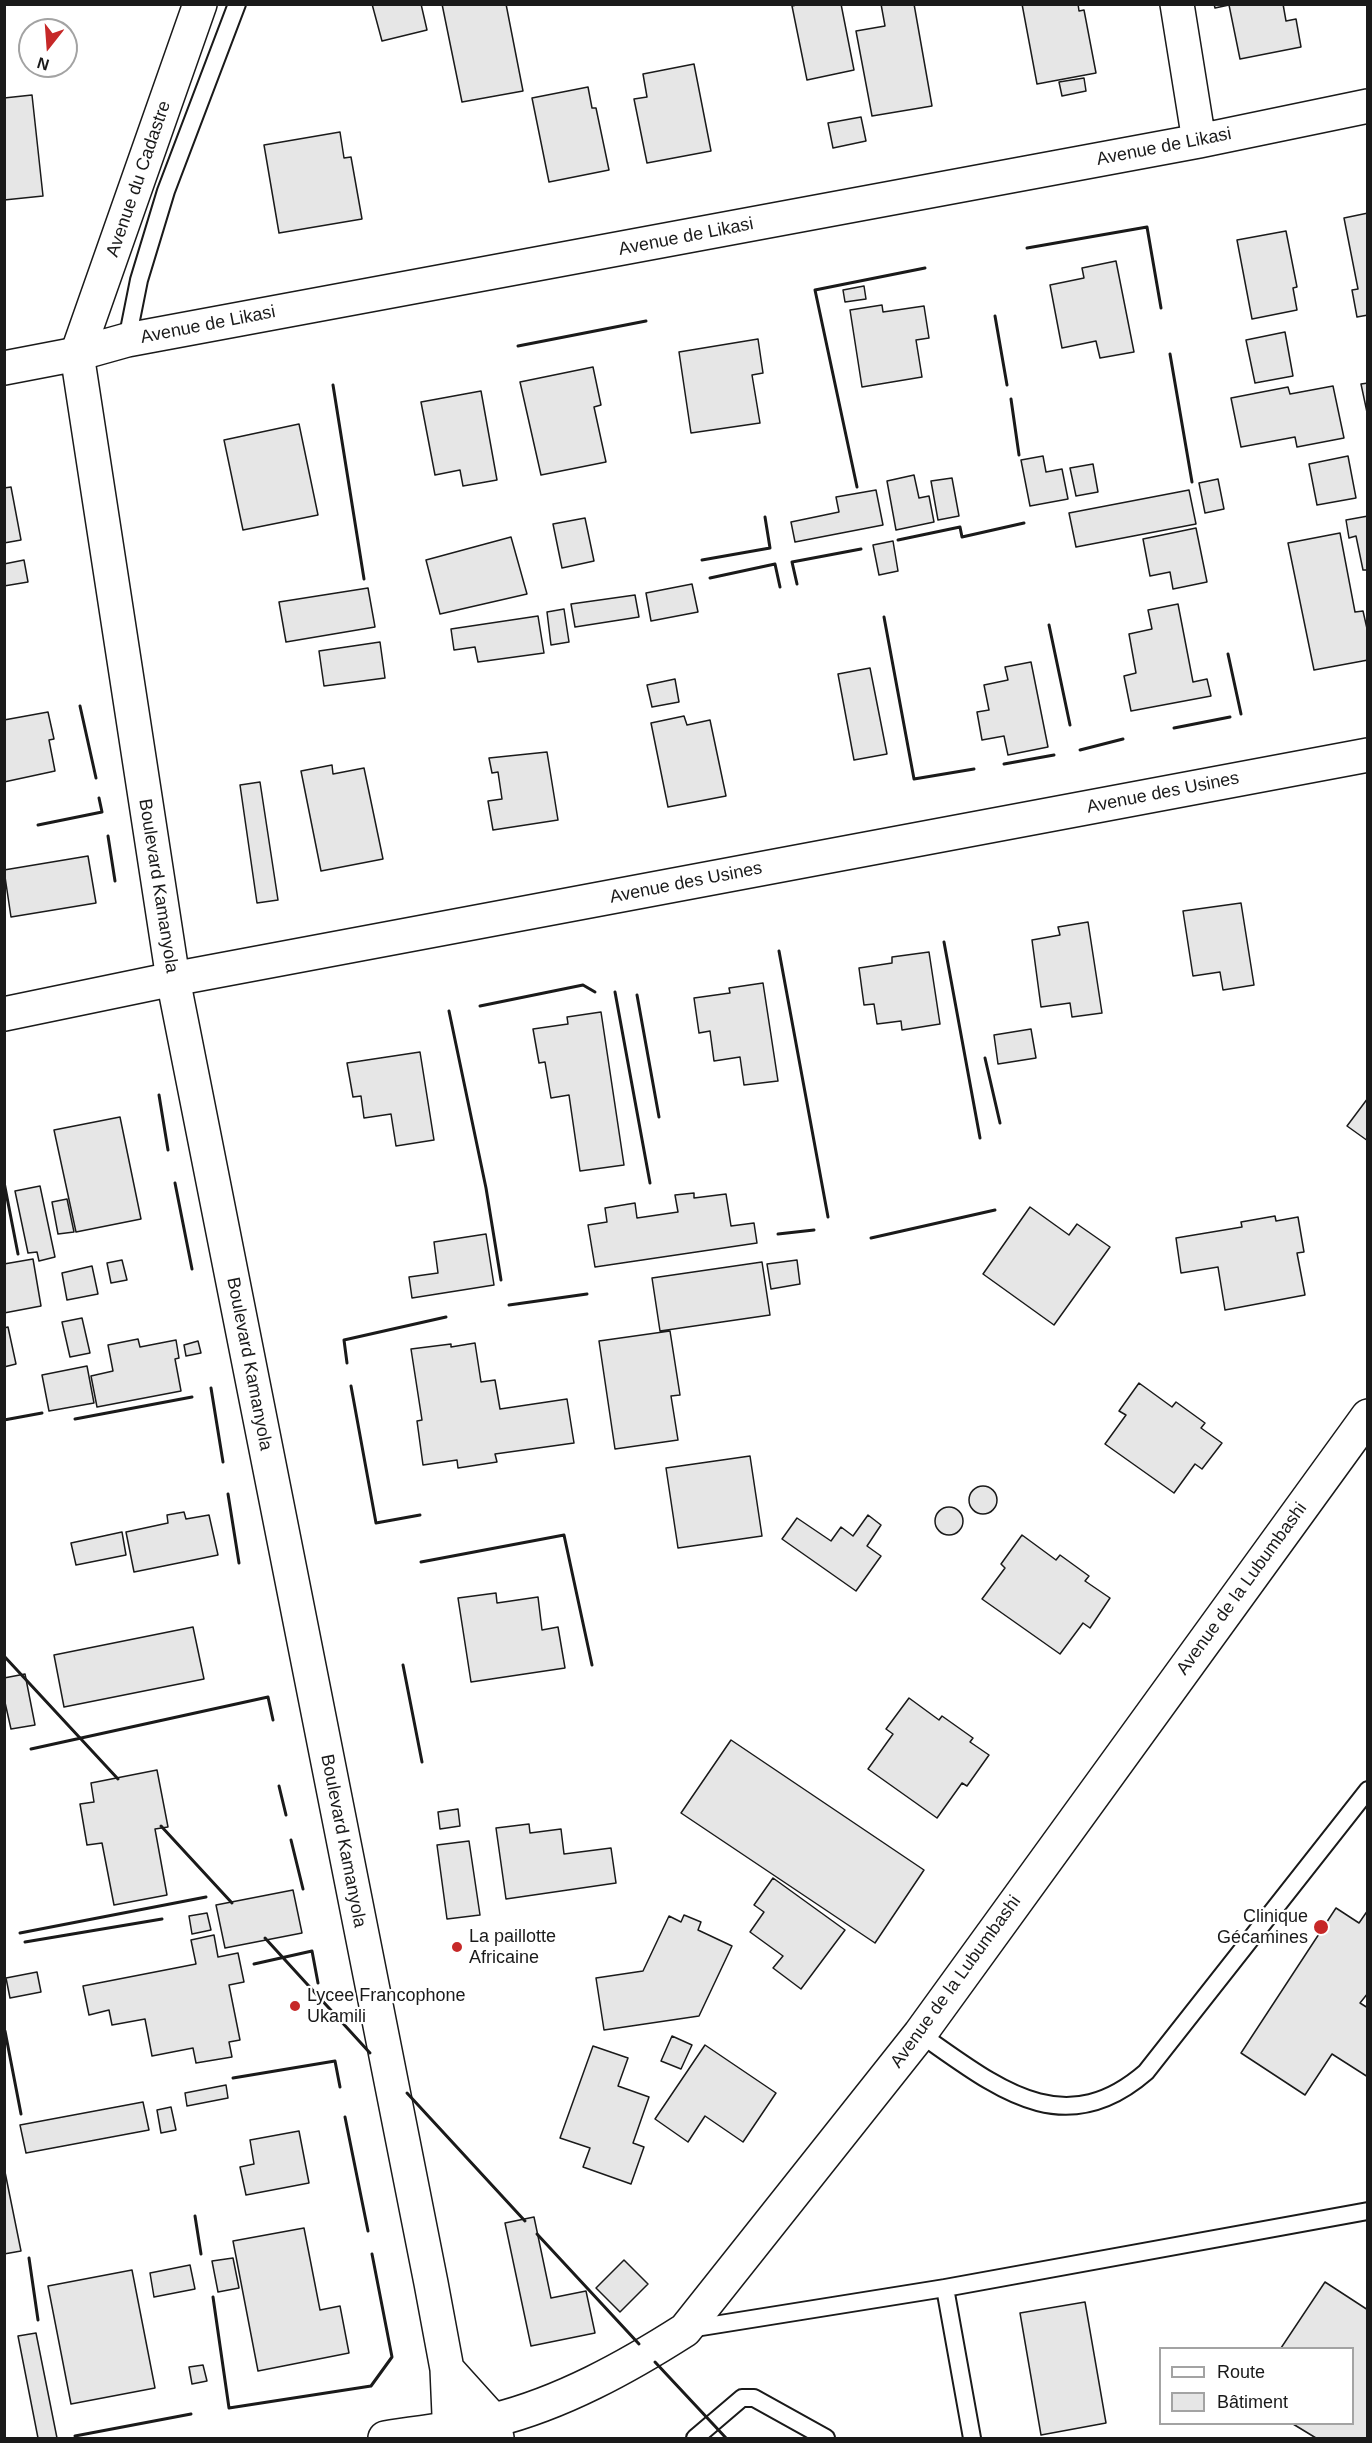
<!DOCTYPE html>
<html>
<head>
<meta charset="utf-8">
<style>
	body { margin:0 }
	#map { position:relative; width:1372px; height:2443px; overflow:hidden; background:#fff; font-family:Helvetica,sans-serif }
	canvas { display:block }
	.frame { position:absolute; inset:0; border:6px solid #1a1a1a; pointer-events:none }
	.legend { position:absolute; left:1159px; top:2347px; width:195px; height:78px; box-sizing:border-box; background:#fff; border:2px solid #a3a3a3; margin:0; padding:8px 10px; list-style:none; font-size:18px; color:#1a1a1a }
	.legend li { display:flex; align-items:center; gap:12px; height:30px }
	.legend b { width:30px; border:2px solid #a3a3a3 }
	.north { position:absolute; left:18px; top:18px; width:60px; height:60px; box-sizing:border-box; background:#fff; border:2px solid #a3a3a3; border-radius:50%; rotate:197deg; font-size:16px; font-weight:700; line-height:24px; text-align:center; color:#1a1a1a }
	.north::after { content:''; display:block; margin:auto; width:21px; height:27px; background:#c62828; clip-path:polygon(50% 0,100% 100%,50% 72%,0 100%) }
</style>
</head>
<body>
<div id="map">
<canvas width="1372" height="2443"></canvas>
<div class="frame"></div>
<ul class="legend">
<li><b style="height:8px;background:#fff"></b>Route</li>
<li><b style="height:16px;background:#e6e6e6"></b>Bâtiment</li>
</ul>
<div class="north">N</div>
</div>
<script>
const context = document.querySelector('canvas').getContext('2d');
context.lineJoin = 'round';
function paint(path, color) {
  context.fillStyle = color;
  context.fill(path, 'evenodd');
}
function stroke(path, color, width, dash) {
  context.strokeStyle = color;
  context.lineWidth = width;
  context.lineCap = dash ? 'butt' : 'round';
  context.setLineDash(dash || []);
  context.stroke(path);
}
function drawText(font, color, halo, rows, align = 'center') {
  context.font = font + ' Helvetica,sans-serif';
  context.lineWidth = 4.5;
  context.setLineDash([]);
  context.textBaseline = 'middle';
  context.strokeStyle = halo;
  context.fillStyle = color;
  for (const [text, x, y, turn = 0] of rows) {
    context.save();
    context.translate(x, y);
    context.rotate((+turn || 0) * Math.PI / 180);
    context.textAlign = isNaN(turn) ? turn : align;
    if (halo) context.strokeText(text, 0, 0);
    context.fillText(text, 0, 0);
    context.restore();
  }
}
const building = new Path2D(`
	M 372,4 L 421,4 L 427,30 L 382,41 Z
	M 442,4 L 506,4 L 523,91 L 462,102 Z
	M 801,4 L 841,4 L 854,70 L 807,80 L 792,6 Z
	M 881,4 L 914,4 L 932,106 L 872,116 L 856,31 L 885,26 Z
	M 1022,4 L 1078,4 L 1079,11 L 1084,10 L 1096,73 L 1037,84 Z
	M 1214,4 L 1283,4 L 1286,21 L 1296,19 L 1301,47 L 1240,59 L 1229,5 L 1215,8 Z
	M 694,64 L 711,151 L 647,163 L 634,99 L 647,97 L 643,74 Z
	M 1084,78 L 1086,91 L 1062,96 L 1059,82 Z
	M 588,87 L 592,108 L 596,108 L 609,170 L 549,182 L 532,98 Z
	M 32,95 L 43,196 L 4,200 L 4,98 Z
	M 861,117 L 866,141 L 833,148 L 828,123 Z
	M 340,132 L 344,158 L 351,157 L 362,219 L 279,233 L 264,145 Z
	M 1368,213 L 1368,315 L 1357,317 L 1352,290 L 1358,289 L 1344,218 Z
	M 1286,231 L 1297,287 L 1293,288 L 1297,310 L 1252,319 L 1237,240 Z
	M 1116,261 L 1134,352 L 1100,358 L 1096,341 L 1062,348 L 1050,285 L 1084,278 L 1082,268 Z
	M 864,286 L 866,299 L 845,302 L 843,290 Z
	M 882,305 L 883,312 L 924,306 L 929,338 L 916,340 L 922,377 L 862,387 L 850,310 Z
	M 1285,332 L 1293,376 L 1255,383 L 1246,340 Z
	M 758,339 L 763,373 L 752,375 L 760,423 L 691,433 L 679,352 Z
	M 593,367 L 601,405 L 594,407 L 606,462 L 541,475 L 520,382 Z
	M 1368,383 L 1368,417 L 1361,384 Z
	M 1333,386 L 1344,438 L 1297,447 L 1295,437 L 1241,447 L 1231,398 L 1288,387 L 1290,394 Z
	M 481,391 L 497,480 L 463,486 L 460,470 L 435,475 L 421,402 Z
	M 299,424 L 318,515 L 243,530 L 224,440 Z
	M 1043,456 L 1046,472 L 1062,469 L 1068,499 L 1030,506 L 1021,460 Z
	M 1348,456 L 1356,498 L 1317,505 L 1309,464 Z
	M 1093,464 L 1098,492 L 1076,496 L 1070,468 Z
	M 914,475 L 919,498 L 929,496 L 934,522 L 896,530 L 887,481 Z
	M 952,478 L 959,516 L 938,520 L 931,481 Z
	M 1218,479 L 1224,509 L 1205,513 L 1199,483 Z
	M 11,487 L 21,540 L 4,543 L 4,488 Z
	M 876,490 L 883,525 L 795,542 L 791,522 L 839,512 L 836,497 Z
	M 1189,490 L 1196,524 L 1076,547 L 1069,513 Z
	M 1368,516 L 1368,570 L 1363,570 L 1356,536 L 1349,538 L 1346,520 Z
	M 585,518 L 594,561 L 562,568 L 553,524 Z
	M 1196,528 L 1207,582 L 1173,589 L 1170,572 L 1150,576 L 1143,539 Z
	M 1340,533 L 1355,612 L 1363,611 L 1368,633 L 1368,660 L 1314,670 L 1288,543 Z
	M 511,537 L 527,594 L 440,614 L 426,560 Z
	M 893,541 L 898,571 L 879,575 L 873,545 Z
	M 24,560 L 28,582 L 4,586 L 4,564 Z
	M 692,584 L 698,612 L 651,621 L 646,593 Z
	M 368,588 L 375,627 L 286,642 L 279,602 Z
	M 635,595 L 639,617 L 575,627 L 571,604 Z
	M 1178,604 L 1193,682 L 1207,679 L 1211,696 L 1131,711 L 1124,676 L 1136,673 L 1129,634 L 1152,629 L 1148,610 Z
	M 564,609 L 569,642 L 551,645 L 547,612 Z
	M 538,616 L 544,653 L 478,662 L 475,647 L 454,650 L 451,629 Z
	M 380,642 L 385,678 L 324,686 L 319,651 Z
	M 1031,662 L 1048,747 L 1008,755 L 1004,736 L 982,740 L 977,712 L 989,710 L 984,685 L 1008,680 L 1005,667 Z
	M 870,668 L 887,754 L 854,760 L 838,674 Z
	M 675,679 L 679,702 L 652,707 L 647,685 Z
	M 48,712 L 54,739 L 49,740 L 55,771 L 4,782 L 4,720 Z
	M 684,716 L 687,725 L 710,720 L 726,796 L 668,807 L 651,723 Z
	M 547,752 L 558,820 L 493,830 L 488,801 L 502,799 L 498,772 L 492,773 L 489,758 Z
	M 332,765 L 333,774 L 364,768 L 383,859 L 321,871 L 301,771 Z
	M 260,782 L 278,900 L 257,903 L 240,785 Z
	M 88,856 L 96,903 L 11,917 L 4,870 Z
	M 1241,903 L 1254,985 L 1223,990 L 1220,972 L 1193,976 L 1183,911 Z
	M 1088,922 L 1102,1013 L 1072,1017 L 1070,1003 L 1041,1007 L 1032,940 L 1060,935 L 1058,927 Z
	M 929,952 L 940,1024 L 902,1030 L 901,1021 L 877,1024 L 874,1004 L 864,1005 L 859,968 L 892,963 L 892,957 Z
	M 763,983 L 778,1081 L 744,1085 L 740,1057 L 714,1061 L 710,1031 L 699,1033 L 694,998 L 730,993 L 729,988 Z
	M 601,1012 L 624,1165 L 580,1171 L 569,1095 L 551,1098 L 545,1062 L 539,1063 L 533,1029 L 568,1024 L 567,1017 Z
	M 1031,1029 L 1036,1058 L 998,1064 L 994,1035 Z
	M 420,1052 L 434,1140 L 396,1146 L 391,1114 L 364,1118 L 361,1096 L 353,1097 L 347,1063 Z
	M 1368,1098 L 1368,1141 L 1347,1126 Z
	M 120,1117 L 141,1219 L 76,1232 L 54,1130 Z
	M 40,1186 L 55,1257 L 39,1261 L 37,1252 L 28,1253 L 15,1191 Z
	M 694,1193 L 694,1198 L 726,1194 L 731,1226 L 754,1223 L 757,1243 L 595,1267 L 588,1225 L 607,1222 L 605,1208 L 635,1203 L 637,1218 L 678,1212 L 675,1195 Z
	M 67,1199 L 74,1232 L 58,1234 L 52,1202 Z
	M 1030,1207 L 1069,1235 L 1077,1224 L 1110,1247 L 1054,1325 L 983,1274 Z
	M 1275,1216 L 1276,1221 L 1298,1217 L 1304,1252 L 1297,1253 L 1305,1295 L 1225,1310 L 1218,1267 L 1181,1273 L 1176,1238 L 1242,1227 L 1241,1222 Z
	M 486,1234 L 494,1285 L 412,1298 L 409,1277 L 438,1273 L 434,1242 Z
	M 33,1259 L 41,1306 L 4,1313 L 4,1264 Z
	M 122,1260 L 127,1280 L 111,1283 L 107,1263 Z
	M 797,1260 L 800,1284 L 771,1289 L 767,1264 Z
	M 762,1262 L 770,1315 L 660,1331 L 652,1278 Z
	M 92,1266 L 98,1294 L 67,1300 L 62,1273 Z
	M 82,1318 L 90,1353 L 70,1357 L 62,1322 Z
	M 8,1327 L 16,1364 L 4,1367 L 4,1328 Z
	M 670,1331 L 680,1395 L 671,1396 L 678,1440 L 615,1449 L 599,1341 Z
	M 138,1339 L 140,1347 L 176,1340 L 179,1358 L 175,1359 L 181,1391 L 97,1407 L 91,1376 L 113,1371 L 108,1345 Z
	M 198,1341 L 201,1353 L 186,1356 L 184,1345 Z
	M 475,1343 L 481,1382 L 495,1380 L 500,1409 L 567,1399 L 574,1443 L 495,1454 L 497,1462 L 458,1468 L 457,1460 L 423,1465 L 417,1421 L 422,1420 L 411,1349 L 451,1344 L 451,1347 Z
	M 87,1366 L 94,1403 L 49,1411 L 42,1375 Z
	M 1139,1383 L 1172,1407 L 1176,1402 L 1205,1423 L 1201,1428 L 1222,1443 L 1202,1469 L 1195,1464 L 1174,1493 L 1105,1444 L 1126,1415 L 1119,1411 Z
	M 750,1456 L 762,1536 L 678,1548 L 666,1468 Z
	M969 1500a14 14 0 1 1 28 0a14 14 0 1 1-28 0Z
	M935 1521a14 14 0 1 1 28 0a14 14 0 1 1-28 0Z
	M 184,1512 L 186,1519 L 209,1515 L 218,1555 L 134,1572 L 126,1532 L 168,1523 L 167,1515 Z
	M 868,1515 L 881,1525 L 867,1546 L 881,1556 L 856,1591 L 782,1539 L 797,1518 L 831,1541 L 841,1527 L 853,1536 Z
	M 122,1532 L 126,1555 L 76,1565 L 71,1543 Z
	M 1022,1535 L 1056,1560 L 1060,1555 L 1089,1576 L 1085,1581 L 1110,1598 L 1090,1628 L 1083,1623 L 1060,1654 L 982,1599 L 1005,1568 L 1001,1564 Z
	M 496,1593 L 497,1603 L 538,1597 L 542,1630 L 558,1627 L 565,1668 L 471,1682 L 458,1598 Z
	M 193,1627 L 204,1679 L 64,1707 L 54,1655 Z
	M 25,1674 L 35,1725 L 11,1729 L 4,1698 L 4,1678 Z
	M 909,1698 L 939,1720 L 942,1716 L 973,1738 L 970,1742 L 989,1755 L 967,1786 L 962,1783 L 937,1818 L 868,1769 L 893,1734 L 886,1729 Z
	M 731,1740 L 924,1870 L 875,1943 L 681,1813 Z
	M 157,1770 L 168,1827 L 155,1829 L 167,1895 L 114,1905 L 102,1843 L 87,1845 L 80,1804 L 94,1802 L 91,1783 Z
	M 458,1809 L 460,1826 L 440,1829 L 438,1812 Z
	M 529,1824 L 530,1833 L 561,1829 L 564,1854 L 611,1848 L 616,1883 L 506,1899 L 496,1828 Z
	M 469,1841 L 480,1915 L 447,1919 L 437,1845 Z
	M 773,1878 L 845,1930 L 801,1989 L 773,1968 L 783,1956 L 750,1932 L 764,1912 L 754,1905 Z
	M 293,1890 L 302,1933 L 225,1948 L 216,1905 Z
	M 1336,1908 L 1359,1923 L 1368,1910 L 1368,1993 L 1360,2003 L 1368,2008 L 1368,2077 L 1332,2054 L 1305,2095 L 1241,2053 Z
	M 207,1913 L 211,1930 L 192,1934 L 189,1916 Z
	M 684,1915 L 701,1922 L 698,1930 L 732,1946 L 699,2016 L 604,2030 L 596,1978 L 643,1971 L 669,1916 L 681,1922 Z
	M 214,1935 L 218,1957 L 238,1953 L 244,1982 L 229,1985 L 240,2040 L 229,2042 L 232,2057 L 196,2063 L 193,2048 L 152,2056 L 145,2019 L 112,2025 L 109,2010 L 89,2015 L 83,1986 L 196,1964 L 191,1940 Z
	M 37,1972 L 41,1992 L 10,1998 L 6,1978 Z
	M 672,2036 L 692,2045 L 681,2069 L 661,2061 Z
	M 705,2045 L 776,2093 L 743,2142 L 705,2116 L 688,2142 L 655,2119 Z
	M 593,2046 L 628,2058 L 618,2086 L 649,2097 L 633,2143 L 644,2147 L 631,2184 L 583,2167 L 590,2148 L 560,2138 Z
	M 226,2085 L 228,2098 L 187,2106 L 185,2093 Z
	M 143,2102 L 149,2130 L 26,2153 L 20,2125 Z
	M 171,2107 L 176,2130 L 161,2133 L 157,2110 Z
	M 299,2131 L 309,2183 L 246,2195 L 240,2167 L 254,2164 L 250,2140 Z
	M 4,2167 L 21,2251 L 4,2254 Z
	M 534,2217 L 551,2298 L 586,2291 L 595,2333 L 531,2346 L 505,2223 Z
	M 304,2228 L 320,2310 L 340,2306 L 349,2353 L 258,2371 L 233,2241 Z
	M 233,2258 L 239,2288 L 218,2292 L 212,2261 Z
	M 624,2260 L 648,2284 L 620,2312 L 596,2288 Z
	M 190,2265 L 195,2289 L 154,2297 L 150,2273 Z
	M 132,2270 L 155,2388 L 71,2404 L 48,2286 Z
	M 1325,2282 L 1368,2310 L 1368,2438 L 1316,2438 L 1293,2424 L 1352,2424 L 1352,2348 L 1281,2348 Z
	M 1085,2302 L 1106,2423 L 1041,2435 L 1020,2313 Z
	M 36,2333 L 57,2438 L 38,2438 L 18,2336 Z
	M 203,2365 L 207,2381 L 192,2384 L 189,2367 Z`);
const lane = new Path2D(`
	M 127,340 L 139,280 L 166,191 L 237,4
	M 920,2034 C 994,2085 1062,2145 1146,2072 L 1368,1790
	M 945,2288 L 972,2438
	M 689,2329 L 945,2288 L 1368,2211
	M 695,2438 L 742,2398 L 754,2398 L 826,2438`);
const street = new Path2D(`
	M 1177,4 L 1199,141
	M 77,354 L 127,340 L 1199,141 L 1368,106
	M 77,354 L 200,4
	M 4,1014 L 173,979 L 1368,755
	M 385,2438 C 421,2432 459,2429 494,2420 C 562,2403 627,2367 685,2330 L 920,2034 L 1368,1416`);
const secondary = new Path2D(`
	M 4,368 L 77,354 L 173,979 L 431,2283 L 447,2369 L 450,2438
	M 447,2369 L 493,2420 L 497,2438`);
const wall = new Path2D(`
	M 1027,248 L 1147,227 L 1161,308
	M 995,316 L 1007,385
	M 518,346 L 646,321
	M 1170,354 L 1192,482
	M 333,385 L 364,579
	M 1011,399 L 1019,455
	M 857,487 L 815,290 L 925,268
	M 898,540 L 960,527 L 962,537 L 1024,523
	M 702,560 L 770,548 L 765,517
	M 710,578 L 775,564 L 780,587
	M 797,584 L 792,562 L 861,549
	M 884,617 L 914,779 L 974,769
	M 1049,625 L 1070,725
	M 1228,654 L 1241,714
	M 80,706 L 96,778
	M 1174,728 L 1230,717
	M 1080,750 L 1123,739
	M 1004,764 L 1054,755
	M 38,825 L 102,812 L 99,798
	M 108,836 L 115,881
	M 944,942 L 980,1138
	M 779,951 L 828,1217
	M 615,992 L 650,1183
	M 637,995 L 659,1117
	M 480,1006 L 583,985 L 595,992
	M 449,1011 L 486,1188 L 501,1280
	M 985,1058 L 1000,1123
	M 159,1095 L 168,1150
	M 4,1182 L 18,1254
	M 175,1183 L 192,1269
	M 778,1234 L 814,1230
	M 871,1238 L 995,1210
	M 509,1305 L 587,1294
	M 347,1363 L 344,1340 L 446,1317
	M 351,1386 L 376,1523 L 420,1515
	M 211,1388 L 223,1462
	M 75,1419 L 192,1397
	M 4,1420 L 42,1413
	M 228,1494 L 239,1563
	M 421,1562 L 564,1535 L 592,1665
	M 4,1656 L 118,1779
	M 403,1665 L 422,1762
	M 31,1749 L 268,1697 L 273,1720
	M 279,1786 L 286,1815
	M 161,1826 L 232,1903
	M 291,1840 L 303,1889
	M 20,1933 L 206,1897
	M 265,1938 L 370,2053
	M 25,1942 L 162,1919
	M 254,1964 L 312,1951 L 318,1983
	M 5,2031 L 21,2114
	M 233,2078 L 335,2061 L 340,2087
	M 407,2093 L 525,2221
	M 345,2117 L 368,2231
	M 195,2216 L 201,2254
	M 537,2234 L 639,2344
	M 29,2258 L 38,2320
	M 213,2297 L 229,2408 L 371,2386 L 392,2357 L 372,2254
	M 655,2362 L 726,2438
	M 75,2436 L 191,2414`);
const markers = [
	[1321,1927,8,"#c62828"],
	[457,1947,6,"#c62828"],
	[295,2006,6,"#c62828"]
];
const streetNames = [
	["Avenue de Likasi",1164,147,-11],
	["Avenue du Cadastre",139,179,-71],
	["Avenue de Likasi",686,237,-11],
	["Avenue de Likasi",208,325,-11],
	["Avenue des Usines",1163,793,-11],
	["Avenue des Usines",686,883,-11],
	["Boulevard Kamanyola",158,886,81],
	["Boulevard Kamanyola",249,1364,79],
	["Avenue de la Lubumbashi",1242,1589,-54],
	["Boulevard Kamanyola",343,1841,79],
	["Avenue de la Lubumbashi",956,1982,-54]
];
const poiNames = [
	["Clinique",1308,1917,"right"],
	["Gécamines",1308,1938,"right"],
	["La paillotte",469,1937],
	["Africaine",469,1958],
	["Lycee Francophone",307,1996],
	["Ukamili",307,2017]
];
paint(building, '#e6e6e6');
stroke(building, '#1a1a1a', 1.5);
stroke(lane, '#1a1a1a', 20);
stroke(street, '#1a1a1a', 36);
stroke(secondary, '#1a1a1a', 36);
stroke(lane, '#fff', 16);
stroke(street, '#fff', 33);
stroke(secondary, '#fff', 33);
stroke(wall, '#1a1a1a', 3);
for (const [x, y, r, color] of markers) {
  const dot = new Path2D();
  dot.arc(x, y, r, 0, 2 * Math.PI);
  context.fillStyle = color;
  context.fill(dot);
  stroke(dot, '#fff', 2);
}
drawText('18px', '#1a1a1a', '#fff', streetNames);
drawText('18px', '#1a1a1a', '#fff', poiNames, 'left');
</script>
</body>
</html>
